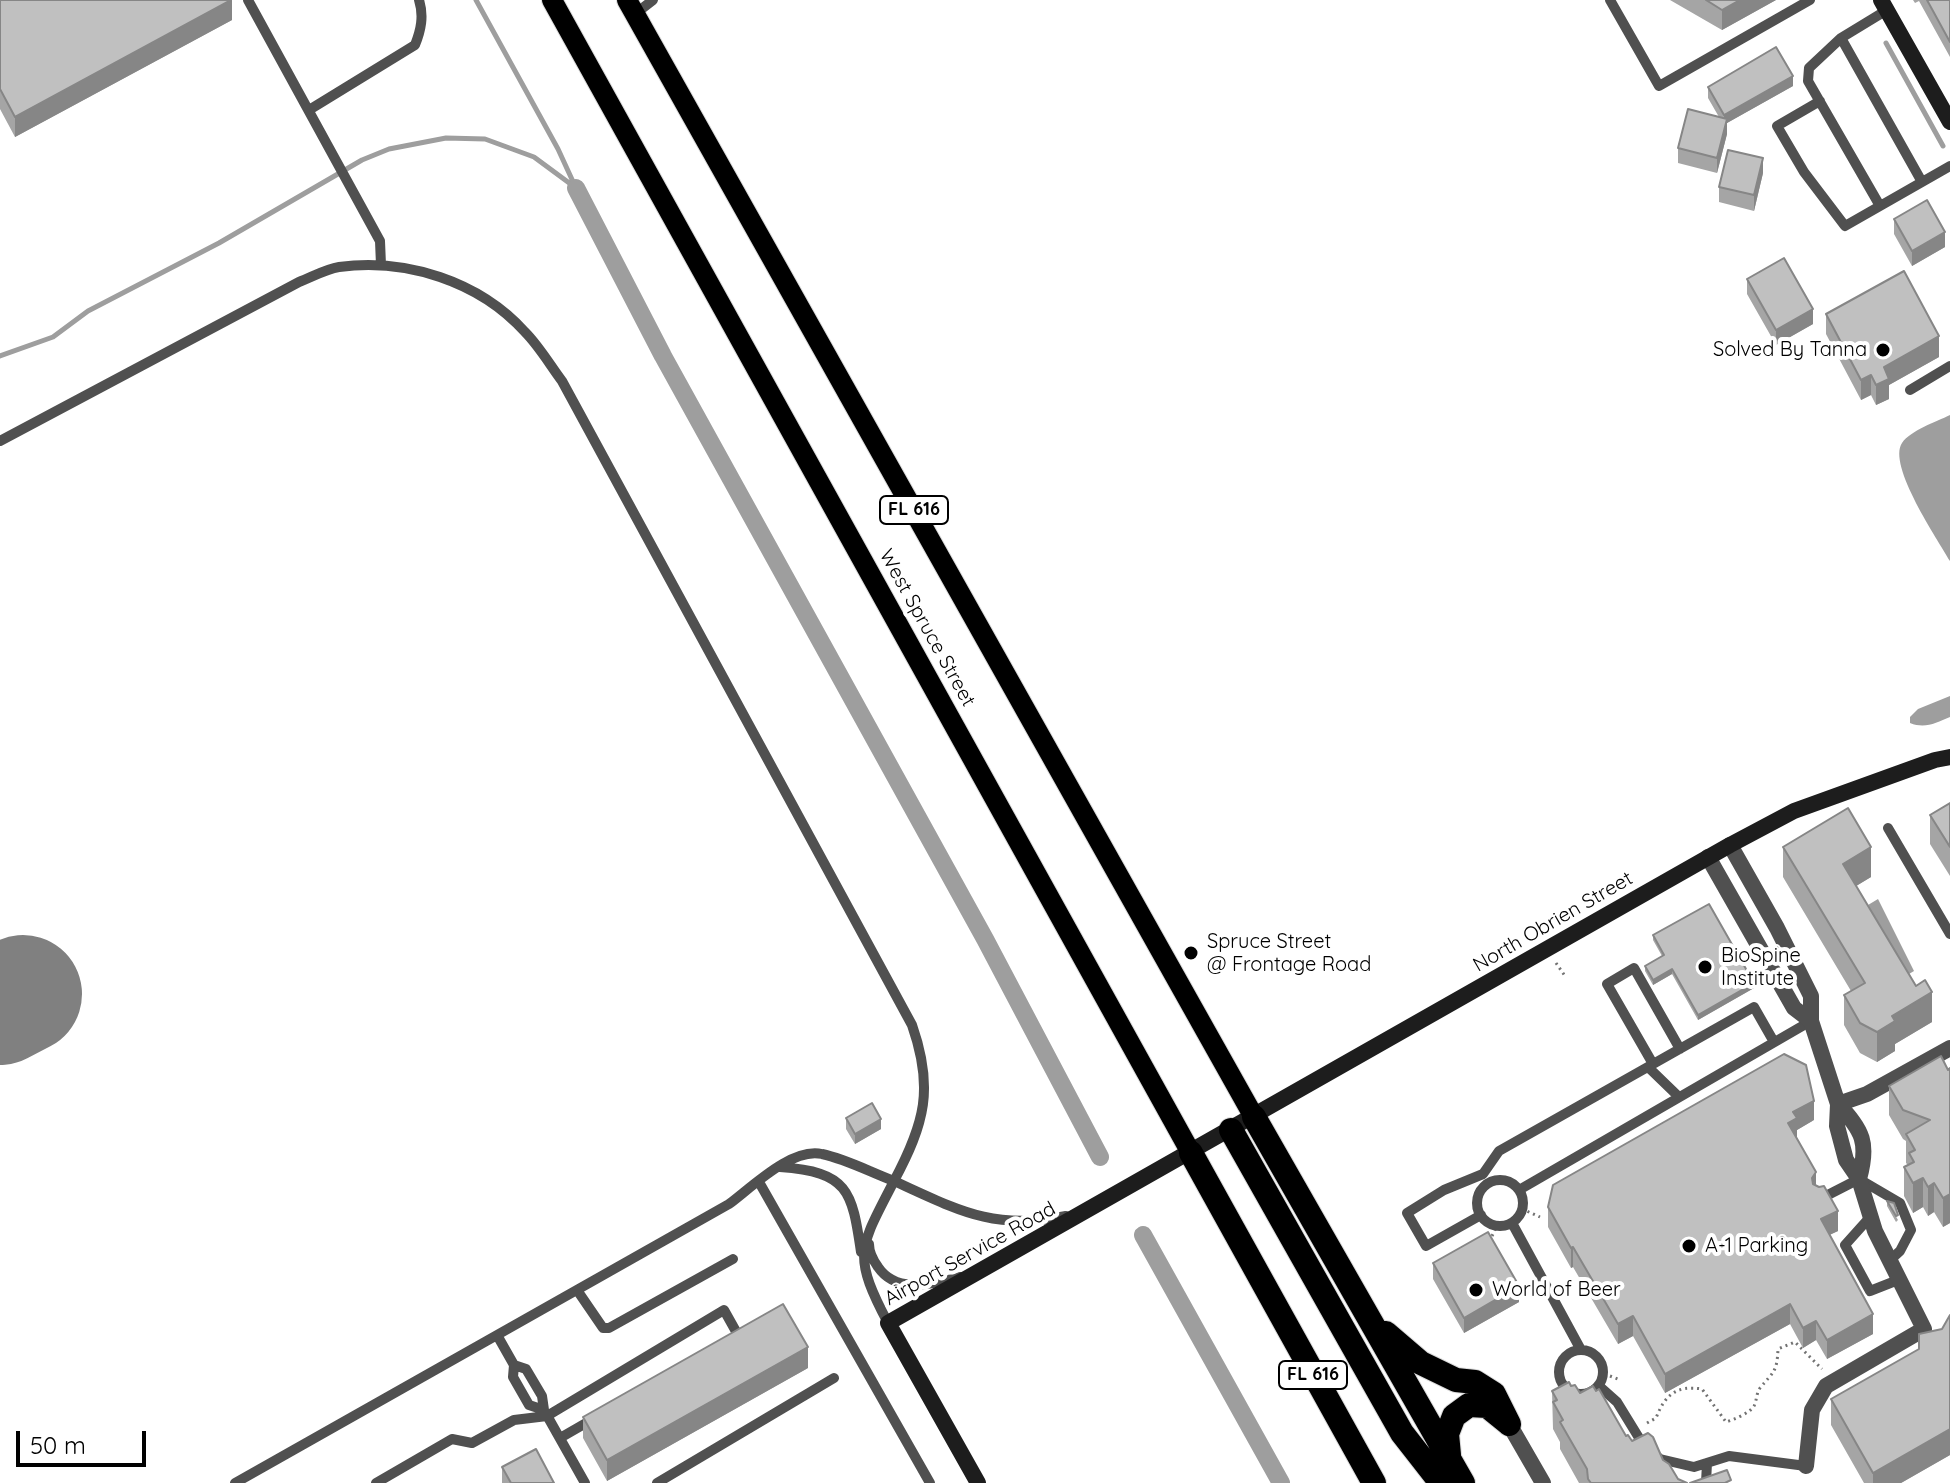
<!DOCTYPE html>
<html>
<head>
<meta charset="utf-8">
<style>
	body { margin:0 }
	#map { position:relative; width:1950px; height:1483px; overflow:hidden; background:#fff; font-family:Quicksand,sans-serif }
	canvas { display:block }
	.scale { position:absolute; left:16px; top:1431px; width:130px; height:36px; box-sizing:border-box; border:4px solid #000; border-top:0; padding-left:10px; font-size:24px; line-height:28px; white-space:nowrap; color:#000; -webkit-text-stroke:6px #fff; paint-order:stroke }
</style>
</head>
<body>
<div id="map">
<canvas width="1950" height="1483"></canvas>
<div class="scale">50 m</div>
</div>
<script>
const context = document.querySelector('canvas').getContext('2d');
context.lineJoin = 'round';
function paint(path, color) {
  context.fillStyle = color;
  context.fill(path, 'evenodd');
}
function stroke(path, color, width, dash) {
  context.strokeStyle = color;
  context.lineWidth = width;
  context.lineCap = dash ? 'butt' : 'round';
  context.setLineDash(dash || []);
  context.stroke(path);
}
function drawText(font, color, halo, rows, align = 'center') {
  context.font = font + ' Quicksand,sans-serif';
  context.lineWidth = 8;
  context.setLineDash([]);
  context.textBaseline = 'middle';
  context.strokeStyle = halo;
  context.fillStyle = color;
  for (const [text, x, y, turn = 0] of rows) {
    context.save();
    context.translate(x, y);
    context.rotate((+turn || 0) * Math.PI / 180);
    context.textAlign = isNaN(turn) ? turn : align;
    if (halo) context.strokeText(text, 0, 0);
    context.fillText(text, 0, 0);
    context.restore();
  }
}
const water = new Path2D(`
	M 1950,415 L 1950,561 C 1938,540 1887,465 1902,443 C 1911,430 1936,422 1950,415 Z
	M 1950,696 L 1950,717 C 1936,723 1925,729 1910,723 L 1910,717 L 1918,709 Z
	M 1878,899 L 1914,971 L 1904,977 L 1868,905 Z`);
const stream = new Path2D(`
	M 476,0 L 558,149 L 575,186
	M 1886,43 L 1943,146
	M 0,356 L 53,337 L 88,311 L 219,243 L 362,160 L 389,149 L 446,138 L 485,139 L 534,157 L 576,188`);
const canal = new Path2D(`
	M 576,188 L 663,356 L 985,939 L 1100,1157
	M 1143,1235 L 1281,1483`);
const runway = new Path2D(`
	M 0,1006 L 23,994`);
const path = new Path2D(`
	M 1556,963 L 1565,976
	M 1522,1209 L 1540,1217
	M 1492,1236 L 1497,1226
	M 1610,1376 L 1620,1380
	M 1647,1423 L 1656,1418 C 1665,1395 1676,1385 1702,1389 L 1726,1422 C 1733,1420 1750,1413 1754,1406 C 1757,1400 1756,1394 1760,1388 C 1774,1371 1777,1372 1778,1349 L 1795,1342 L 1822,1369`);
const lane = new Path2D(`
	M 248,0 L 380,241 L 381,265
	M 1610,0 L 1659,86 L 1810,0
	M 635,14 L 653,0
	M 1841,38 L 1922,182
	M 1820,101 L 1777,126 L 1804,172 L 1845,226 L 1950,166
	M 309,110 L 415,45 C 421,30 424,16 419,0
	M 1880,206 L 1808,81 L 1809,68 L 1841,38 L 1887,10
	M 1910,390 L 1950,366
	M 0,441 L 299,282 C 312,277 326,269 339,267 C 406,258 479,281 525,332 C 539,346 550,365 562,381 L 912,1025 C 934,1088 925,1123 894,1181 C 958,1210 994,1231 1066,1216
	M 1888,828 L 1950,934
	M 1653,1064 L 1607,984 L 1634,968 L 1680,1049
	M 1648,1067 L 1679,1097
	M 780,1167 C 848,1172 852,1190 861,1252
	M1477 1203a23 23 0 1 1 46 0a23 23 0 1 1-46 0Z
	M 759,1182 L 930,1483
	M 1519,1190 L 1811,1021
	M 1820,1199 L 1859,1179 L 1900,1203 L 1911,1230 L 1900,1251 L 1889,1261
	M 1481,1215 L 1426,1246 L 1407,1213 L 1444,1190 L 1483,1174 L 1499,1151 L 1754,1007 L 1774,1042
	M 1871,1216 L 1845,1245 L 1870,1291 L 1898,1280
	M 1512,1223 L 1581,1350
	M 869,1244 C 869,1253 873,1260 878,1267 C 897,1295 933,1283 961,1277
	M 577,1290 L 603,1328 L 609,1328 L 733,1259
	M 497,1335 L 514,1365 L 513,1377 L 529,1405 L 544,1410 L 542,1396 L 526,1369 L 514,1365
	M1559 1372a22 22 0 1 1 44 0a22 22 0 1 1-44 0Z
	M 1599,1386 L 1617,1402 L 1644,1446 L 1660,1459 L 1694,1467 L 1729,1456 L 1806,1466
	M 545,1412 L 585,1483
	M 560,1438 L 593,1419
	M 235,1483 L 729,1204 C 752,1187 792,1147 822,1154 C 846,1159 870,1172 894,1181 C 860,1248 851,1253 888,1323
	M 376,1483 L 452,1439 L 472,1443 L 514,1420 L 547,1416 L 724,1310 L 738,1335 L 731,1339
	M 657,1483 L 834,1378
	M 1706,1483 L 1707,1463`);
const street = new Path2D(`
	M 1730,845 L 1777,928 L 1811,996 L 1811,1021 L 1838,1104 L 1837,1126 L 1846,1160 L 1859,1179 L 1875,1231 L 1924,1329 L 1826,1386 L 1812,1410 L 1806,1466
	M 1708,857 L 1794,1008 L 1811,1021
	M 1838,1104 L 1867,1094 L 1950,1048
	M 1838,1104 C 1863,1131 1869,1143 1859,1179
	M 1509,1424 L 1543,1483`);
const secondary = new Path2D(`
	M 1881,0 L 1950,122
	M 978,1483 L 888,1323 L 1730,845 L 1794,811 L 1935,760 L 1950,757`);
const primary = new Path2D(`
	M 552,0 L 1191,1153
	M 627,0 L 1254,1117`);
const highway = new Path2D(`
	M 1254,1117 L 1463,1483
	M 1231,1130 L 1402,1433 L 1441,1483
	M 1191,1153 L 1374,1483
	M 1386,1333 L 1421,1363 L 1456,1380 L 1475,1382 L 1494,1394 L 1509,1424
	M 1449,1455 L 1447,1434 L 1454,1416 L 1469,1405 L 1487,1406 L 1508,1423`);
const wall = new Path2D(`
	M 0,0 L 232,0 L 232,20 L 15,137 L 0,109 Z
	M 1670,0 L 1776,0 L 1722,30 Z
	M 1913,0 L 1950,0 L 1950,57 L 1919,1 L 1915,3 Z
	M 1793,86 L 1727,123 L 1727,134 L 1717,173 L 1678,163 L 1678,148 L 1719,117 L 1708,98 L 1708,87 Z
	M 1763,173 L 1754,211 L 1719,202 L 1719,187 Z
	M 1894,219 L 1945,247 L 1912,266 L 1894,234 Z
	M 1747,279 L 1813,324 L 1776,345 L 1747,294 Z
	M 1826,314 L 1939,357 L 1889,385 L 1889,399 L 1876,405 L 1871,395 L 1861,400 L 1826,334 Z
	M 1950,803 L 1950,876 L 1930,844 L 1930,815 Z
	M 1783,847 L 1871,877 L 1856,886 L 1932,1022 L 1895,1044 L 1895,1051 L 1877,1062 L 1860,1053 L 1844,1025 L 1844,995 L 1851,991 L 1783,877 Z
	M 1653,935 L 1754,988 L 1698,1020 L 1672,974 L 1653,985 L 1645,971 L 1645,966 L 1662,956 L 1653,940 Z
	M 1950,1068 L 1950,1223 L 1943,1227 L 1934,1212 L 1928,1216 L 1923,1207 L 1913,1213 L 1904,1196 L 1904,1167 L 1908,1165 L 1906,1163 L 1906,1141 L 1903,1139 L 1889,1115 L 1889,1086 Z
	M 846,1118 L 881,1129 L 855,1144 L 846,1129 Z
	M 1814,1120 L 1797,1130 L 1797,1138 L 1816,1185 L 1838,1231 L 1829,1235 L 1873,1334 L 1827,1359 L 1816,1340 L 1803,1348 L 1790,1324 L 1665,1393 L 1633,1336 L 1618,1344 L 1573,1267 L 1571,1268 L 1548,1227 L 1548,1207 Z
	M 1887,1201 L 1898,1220 L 1896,1222 L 1887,1206 Z
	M 1433,1263 L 1519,1302 L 1464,1333 L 1433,1279 Z
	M 1950,1315 L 1950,1455 L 1901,1483 L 1864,1483 L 1831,1425 L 1831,1399 L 1919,1349 L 1942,1329 Z
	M 808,1368 L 607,1481 L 583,1438 L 583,1417 Z
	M 1571,1386 L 1632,1441 L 1663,1460 L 1678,1479 L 1687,1483 L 1579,1483 L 1560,1449 L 1560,1442 L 1553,1429 L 1552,1391 Z
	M 502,1467 L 554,1483 L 502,1483 Z`);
const shadedWall = new Path2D(`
	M 231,0 L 232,0 L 232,20 L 15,137 L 15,117 Z
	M 1740,0 L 1776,0 L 1722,30 L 1722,10 Z
	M 1793,76 L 1793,86 L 1727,123 L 1727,134 L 1717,173 L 1717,158 L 1724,125 L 1724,115 Z
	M 1763,158 L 1763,173 L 1754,211 L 1754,195 Z
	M 1945,232 L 1945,247 L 1912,266 L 1912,251 Z
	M 1813,309 L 1813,324 L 1776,345 L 1776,330 Z
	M 1939,336 L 1939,357 L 1889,385 L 1889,399 L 1876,405 L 1876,385 L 1884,367 Z
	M 1871,375 L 1871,395 L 1861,400 L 1861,380 Z
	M 1871,847 L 1871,877 L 1843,894 L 1843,864 Z
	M 1672,969 L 1672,974 L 1653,985 L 1653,980 Z
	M 1754,983 L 1754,988 L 1698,1020 L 1698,1015 Z
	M 1932,992 L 1932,1022 L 1895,1044 L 1895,1051 L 1877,1062 L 1877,1032 L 1892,1016 Z
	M 1814,1101 L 1814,1120 L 1797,1130 L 1797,1138 L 1788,1123 L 1793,1112 Z
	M 881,1119 L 881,1129 L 855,1144 L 855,1134 Z
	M 1816,1172 L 1816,1192 L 1812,1178 Z
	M 1923,1178 L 1923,1207 L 1913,1213 L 1913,1183 Z
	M 1934,1183 L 1934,1212 L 1928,1216 L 1928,1187 Z
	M 1950,1194 L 1950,1223 L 1943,1227 L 1943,1198 Z
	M 1838,1211 L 1838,1231 L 1821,1239 L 1821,1219 Z
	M 1573,1247 L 1573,1267 L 1571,1268 L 1571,1248 Z
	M 1519,1286 L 1519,1302 L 1464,1333 L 1464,1318 Z
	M 1790,1304 L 1790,1324 L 1665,1393 L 1665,1374 Z
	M 1873,1314 L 1873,1334 L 1827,1359 L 1827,1340 Z
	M 1633,1316 L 1633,1336 L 1618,1344 L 1618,1324 Z
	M 1816,1321 L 1816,1340 L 1803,1348 L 1803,1328 Z
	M 808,1347 L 808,1368 L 607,1481 L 607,1460 Z
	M 1950,1429 L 1950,1455 L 1901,1483 L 1873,1483 L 1873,1473 Z`);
const building = new Path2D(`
	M 0,0 L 231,0 L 15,117 L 0,89 Z
	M 1706,0 L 1740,0 L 1722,10 Z
	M 1927,0 L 1950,0 L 1950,42 Z
	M 1776,47 L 1793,76 L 1724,115 L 1708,87 Z
	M 1688,109 L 1727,119 L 1717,158 L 1678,148 Z
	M 1728,150 L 1763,158 L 1754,195 L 1719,187 Z
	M 1927,200 L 1945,232 L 1912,251 L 1894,219 Z
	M 1784,258 L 1813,309 L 1776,330 L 1747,279 Z
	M 1904,271 L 1939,336 L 1884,367 L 1889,379 L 1876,385 L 1871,375 L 1861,380 L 1826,314 Z
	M 1950,803 L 1950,847 L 1930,815 Z
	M 1848,808 L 1871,847 L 1843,864 L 1916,986 L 1925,980 L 1932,992 L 1892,1016 L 1895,1021 L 1877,1032 L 1860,1023 L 1844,995 L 1865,983 L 1783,847 Z
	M 1709,904 L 1754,983 L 1698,1015 L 1672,969 L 1653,980 L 1645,966 L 1664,955 L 1653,935 Z
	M 1784,1054 L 1806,1065 L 1814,1101 L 1793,1112 L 1797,1118 L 1788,1123 L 1816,1172 L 1812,1178 L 1813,1184 L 1819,1187 L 1824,1186 L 1838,1211 L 1821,1219 L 1873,1314 L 1827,1340 L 1816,1321 L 1803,1328 L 1790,1304 L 1665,1374 L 1633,1316 L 1618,1324 L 1573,1247 L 1571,1248 L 1548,1207 L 1553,1185 Z
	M 1941,1056 L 1948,1070 L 1950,1068 L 1950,1194 L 1943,1198 L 1934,1183 L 1928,1187 L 1923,1178 L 1913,1183 L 1904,1167 L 1914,1162 L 1909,1153 L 1915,1150 L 1906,1134 L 1930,1120 L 1903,1110 L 1889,1086 Z
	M 872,1103 L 881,1119 L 855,1134 L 846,1118 Z
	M 1887,1201 L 1894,1203 L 1898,1215 L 1896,1216 Z
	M 1488,1232 L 1519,1286 L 1464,1318 L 1433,1263 Z
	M 783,1304 L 808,1347 L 607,1460 L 583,1417 Z
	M 1950,1315 L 1950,1429 L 1873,1473 L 1831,1399 L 1919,1349 L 1919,1334 L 1942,1329 Z
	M 1569,1382 L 1571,1386 L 1575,1385 L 1580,1393 L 1593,1386 L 1596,1391 L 1599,1389 L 1626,1436 L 1628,1435 L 1632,1441 L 1648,1433 L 1653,1437 L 1663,1460 L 1669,1464 L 1678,1479 L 1687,1483 L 1591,1483 L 1588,1479 L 1587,1469 L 1560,1422 L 1563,1420 L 1553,1402 L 1557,1400 L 1552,1391 Z
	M 536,1449 L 554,1483 L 511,1483 L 502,1467 Z
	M 1727,1470 L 1731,1480 L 1725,1483 L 1690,1483 Z`);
const markers = [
	[1883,350,8,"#000"],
	[1191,953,8,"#000"],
	[1705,967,8,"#000"],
	[1689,1246,8,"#000"],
	[1476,1290,8,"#000"]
];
const shields = [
	[914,510,68],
	[1313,1375,68]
];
const shieldNames = [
	["FL 616",914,510],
	["FL 616",1313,1375]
];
const poiNames = [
	["Solved By Tanna",1867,350,"right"],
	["Spruce Street",1207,942],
	["@ Frontage Road",1207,965],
	["BioSpine",1721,956],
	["Institute",1721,979],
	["A-1 Parking",1705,1246],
	["World of Beer",1492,1290]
];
const streetNames = [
	["West Spruce Street",927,628,61],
	["North Obrien Street",1553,922,-30],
	["Airport Service Road",970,1254,-29]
];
paint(water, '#9e9e9e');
stroke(stream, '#9e9e9e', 5);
stroke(canal, '#9e9e9e', 18);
stroke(runway, '#808080', 118);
stroke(primary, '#dbdbdb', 22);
stroke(highway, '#dbdbdb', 26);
stroke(path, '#727272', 3, [2, 4]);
stroke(lane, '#505050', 10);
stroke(street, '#505050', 16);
stroke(secondary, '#1d1d1d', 16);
stroke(primary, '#000', 20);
stroke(highway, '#000', 24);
paint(wall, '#a5a5a5');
paint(shadedWall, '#868686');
paint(building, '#c0c0c0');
stroke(building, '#868686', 2);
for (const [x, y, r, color] of markers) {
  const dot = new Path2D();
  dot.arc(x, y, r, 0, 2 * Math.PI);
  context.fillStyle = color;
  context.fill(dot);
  stroke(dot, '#fff', 3);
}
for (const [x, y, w] of shields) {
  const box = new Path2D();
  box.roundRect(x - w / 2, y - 14, w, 28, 6);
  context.fillStyle = '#fff';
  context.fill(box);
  stroke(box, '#000', 2);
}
drawText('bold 18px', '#000', null, shieldNames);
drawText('20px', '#000', '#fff', poiNames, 'left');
drawText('20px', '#000', '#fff', streetNames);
</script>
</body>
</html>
